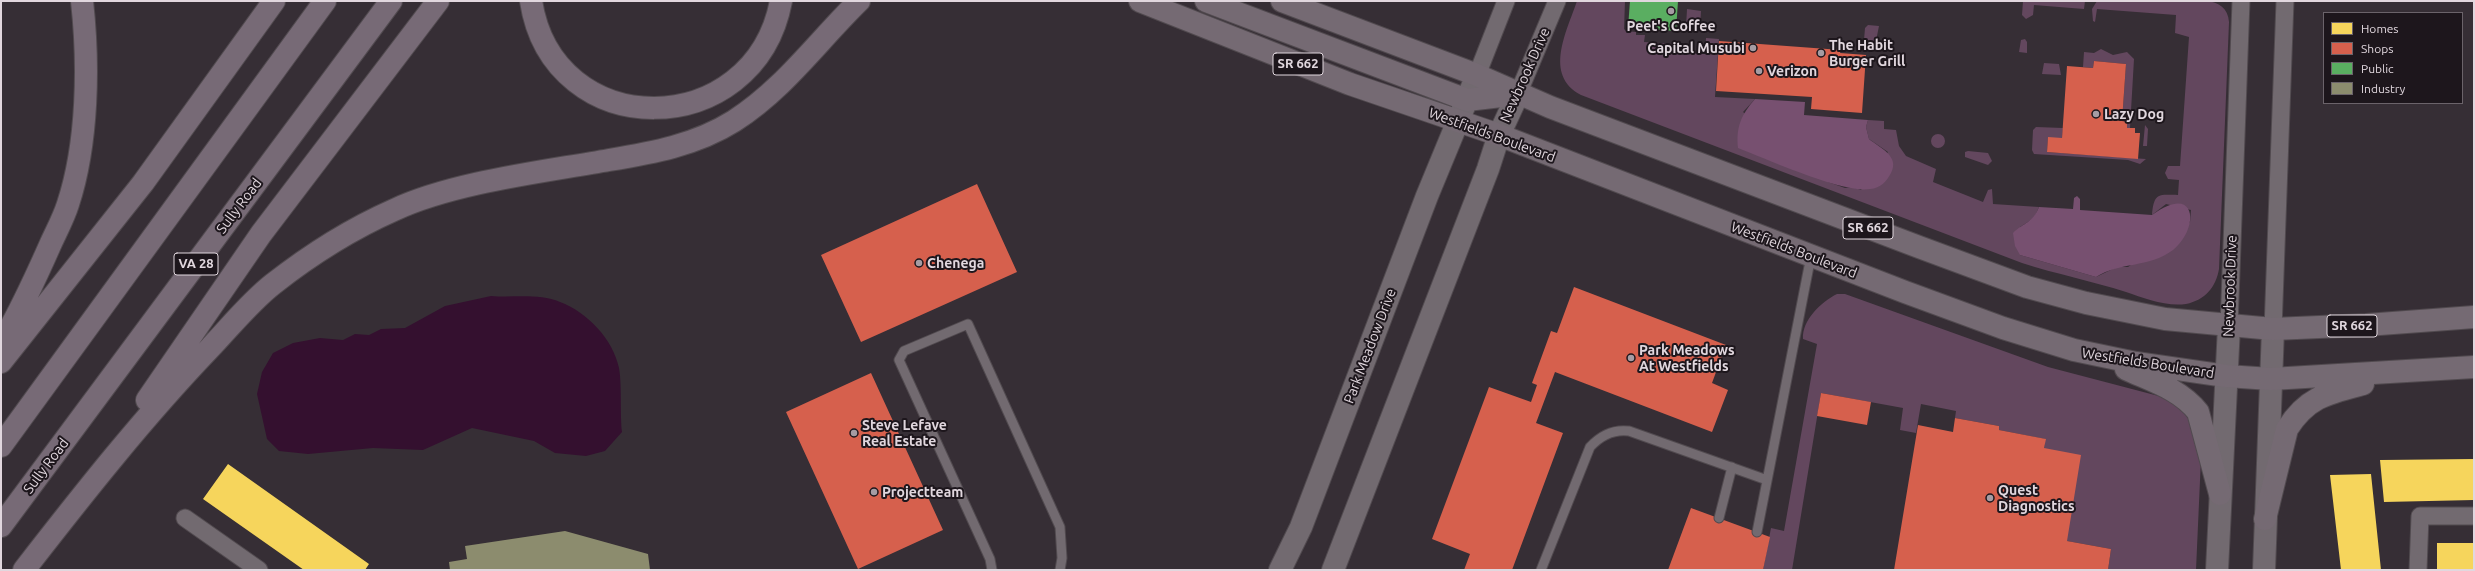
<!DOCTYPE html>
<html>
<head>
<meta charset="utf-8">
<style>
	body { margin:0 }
	#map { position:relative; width:2475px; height:571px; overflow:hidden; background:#362e35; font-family:Ubuntu,sans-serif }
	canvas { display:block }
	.frame { position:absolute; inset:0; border:2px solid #e1d7de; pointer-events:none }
	.legend { position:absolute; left:2323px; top:12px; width:140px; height:92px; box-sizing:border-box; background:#1d161c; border:1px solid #6b636a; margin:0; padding:5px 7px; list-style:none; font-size:12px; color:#e1d7de }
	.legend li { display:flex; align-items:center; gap:8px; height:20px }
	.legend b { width:20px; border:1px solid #6b636a }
</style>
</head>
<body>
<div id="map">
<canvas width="2475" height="571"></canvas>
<div class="frame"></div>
<ul class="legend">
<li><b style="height:11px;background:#f6d55c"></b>Homes</li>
<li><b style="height:11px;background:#d6604d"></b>Shops</li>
<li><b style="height:11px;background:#5aae61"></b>Public</li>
<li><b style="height:11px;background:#8c8c6e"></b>Industry</li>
</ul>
</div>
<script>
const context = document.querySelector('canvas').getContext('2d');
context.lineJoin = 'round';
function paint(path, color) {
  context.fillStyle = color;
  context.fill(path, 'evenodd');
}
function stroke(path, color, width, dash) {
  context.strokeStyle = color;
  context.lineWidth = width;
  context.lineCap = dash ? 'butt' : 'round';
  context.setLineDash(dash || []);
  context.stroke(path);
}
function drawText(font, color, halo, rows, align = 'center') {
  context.font = font + ' Ubuntu,sans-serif';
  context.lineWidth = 4;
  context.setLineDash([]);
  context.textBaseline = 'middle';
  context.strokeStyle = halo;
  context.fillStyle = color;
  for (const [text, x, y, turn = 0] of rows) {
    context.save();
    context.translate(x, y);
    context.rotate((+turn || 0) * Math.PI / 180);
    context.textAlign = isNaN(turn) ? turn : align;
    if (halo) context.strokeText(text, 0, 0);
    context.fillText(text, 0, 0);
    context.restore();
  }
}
const green = new Path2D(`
	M 1577,1 L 1625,1 L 1624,29 L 1626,31 L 1636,32 L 1636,35 L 1645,35 L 1644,42 L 1675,44 L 1674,52 L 1705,54 L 1706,38 L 1719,39 L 1715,97 L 1755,99 L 1743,112 L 1828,182 L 1845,188 L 1852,187 L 1861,190 L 1888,152 L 1869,139 L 1866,127 L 1868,120 L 1884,121 L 1884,129 L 1896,130 L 1899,146 L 1906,156 L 1936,169 L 1933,182 L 1983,202 L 1988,190 L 1992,189 L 1993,204 L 2039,207 L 2034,218 L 2020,227 L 2020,255 L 2096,277 L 2117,267 L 2128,267 L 2190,222 L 2191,210 L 2166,204 L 2152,215 C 2154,192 2159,195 2178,195 L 2179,180 L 2168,179 L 2165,173 L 2168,166 L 2180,166 L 2189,37 L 2175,33 L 2176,15 L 2097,9 L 2095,22 L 2093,21 L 2092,9 L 2097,1 L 2206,1 C 2219,2 2228,8 2229,22 L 2219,269 C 2216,287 2205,300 2186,304 C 2166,307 2144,298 2126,292 C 2092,281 2056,274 2022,263 L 1581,95 C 1543,75 1567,31 1577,1 Z
	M 2023,1 L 2085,1 L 2084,9 L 2034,5 L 2033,15 L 2026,19 L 2022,15 Z
	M 1687,9 L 1701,11 L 1700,28 L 1686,27 Z
	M 1868,25 L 1879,26 L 1876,41 L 1864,40 L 1865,28 Z
	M 2025,39 L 2027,42 L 2027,53 L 2019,52 L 2021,40 Z
	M 2101,49 L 2113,55 L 2127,52 L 2134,59 L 2130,128 L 2127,128 L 2127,122 L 2122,121 L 2126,64 L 2094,61 L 2093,68 L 2083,67 L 2084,52 L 2094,53 Z
	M 2044,63 L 2059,64 L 2061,75 L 2042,74 Z
	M 2145,125 L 2148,129 L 2147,146 L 2143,146 Z
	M 2036,127 L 2063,128 L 2062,138 L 2048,138 L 2047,152 L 2146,159 L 2140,164 L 2128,160 L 2034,154 L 2032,150 L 2033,130 Z
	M1931 141a7 7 0 1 1 14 0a7 7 0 1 1-14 0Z
	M 1968,151 L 1988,153 L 1992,161 L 1988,165 L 1965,157 L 1965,152 Z
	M 1837,294 L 1845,294 L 2048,367 L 2170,399 L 2190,415 L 2201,458 L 2196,570 L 2108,570 L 2111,549 L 2067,541 L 2044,448 L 2045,439 L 1999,430 L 1999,426 L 1955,418 L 1956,411 L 1921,404 L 1916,433 L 1900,430 L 1903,408 L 1821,393 L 1792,570 L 1763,570 L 1771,528 L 1784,531 L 1817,344 L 1803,339 C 1802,320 1821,302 1837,294 Z`);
const forest = new Path2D(`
	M 1755,99 L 1805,102 L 1804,115 L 1868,120 L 1866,127 L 1869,139 C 1880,148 1900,156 1891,173 C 1886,182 1881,188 1870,189 C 1844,194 1767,159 1738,148 C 1736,127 1741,115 1755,99 Z
	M 2077,196 L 2080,199 L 2080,210 L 2152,215 C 2197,182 2200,228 2173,250 C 2149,268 2119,262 2096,277 L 2020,255 L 2015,246 L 2013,233 C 2024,222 2032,224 2039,207 L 2073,209 L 2074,198 Z`);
const water = new Path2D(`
	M 491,296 C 513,298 539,293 560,302 C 587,312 613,339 619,368 C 622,384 620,414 622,432 L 605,451 L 586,456 L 555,453 L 534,441 L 472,428 L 423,450 L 373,448 L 308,454 L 279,451 L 267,439 L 257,394 L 262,372 L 273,353 L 293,343 L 320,338 L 343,340 L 355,334 L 369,335 L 381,329 L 405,328 L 445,306 Z`);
const homes = new Path2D(`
	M 2474,459 L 2474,500 L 2384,502 L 2380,460 Z
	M 228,464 L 369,564 L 365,570 L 304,570 L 203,499 Z
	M 2371,474 L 2381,570 L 2341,570 L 2330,475 Z
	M 2437,543 L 2474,543 L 2474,570 L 2437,570 Z`);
const shops = new Path2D(`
	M 1719,41 L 1841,50 L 1840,53 L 1866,55 L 1862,113 L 1811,109 L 1812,97 L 1716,91 Z
	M 2094,61 L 2126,64 L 2122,121 L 2127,122 L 2127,128 L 2135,128 L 2135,133 L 2140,133 L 2138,159 L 2047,152 L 2048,137 L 2062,138 L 2067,66 L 2093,68 Z
	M 977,184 L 1017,272 L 861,342 L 821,255 Z
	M 1574,287 L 1726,345 L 1712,383 L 1728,390 L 1712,432 L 1555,372 L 1536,423 L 1563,433 L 1512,570 L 1464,570 L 1470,554 L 1432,539 L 1489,387 L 1531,402 L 1537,385 L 1532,383 L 1551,331 L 1557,333 Z
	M 871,373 L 943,530 L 858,569 L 786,412 Z
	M 1821,393 L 1871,402 L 1867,425 L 1817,416 Z
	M 1955,418 L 1999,426 L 1999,430 L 2046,439 L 2044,448 L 2081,455 L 2067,541 L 2111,549 L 2108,570 L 1894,570 L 1918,425 L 1953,432 Z
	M 1691,508 L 1770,537 L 1763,570 L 1668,570 Z`);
const public = new Path2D(`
	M 1630,1 L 1678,1 L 1676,31 L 1628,28 Z`);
const industry = new Path2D(`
	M 565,531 L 648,554 L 650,570 L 450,570 L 449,562 L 467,559 L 465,546 Z`);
const service = new Path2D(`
	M 1719,518 L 1732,467
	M 1757,532 L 1811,256
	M 992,570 L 990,559 L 899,360 L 904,351 L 968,324 L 1060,527 L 1062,558 L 1060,570
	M 1541,570 L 1590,447 C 1601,435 1613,429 1629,431 L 1767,480`);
const minor = new Path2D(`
	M 1477,75 L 1506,1
	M 1518,94 L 1557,1
	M 2229,326 L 2241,1
	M 2273,329 L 2285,1
	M 185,518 L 259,570
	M 2418,570 L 2420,516 L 2474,516`);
const tertiary = new Path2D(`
	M 1280,570 L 1301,527 L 1427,196 L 1477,75
	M 1333,570 L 1488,169 L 1499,135 L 1518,94
	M 2217,570 L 2229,326
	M 2264,570 L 2273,329`);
const primary = new Path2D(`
	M 1140,1 L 1350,84 L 1499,135 L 1905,292 L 2003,328 L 2074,350 L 2136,363 L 2226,376 L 2271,379 L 2474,367
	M 1206,1 L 1467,100 L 1518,94
	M 1282,1 L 1477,75 L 1550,107 L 1919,247 L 2027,287 L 2086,303 L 2165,319 L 2273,329 L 2366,325 L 2474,317
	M 2126,369 C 2152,381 2180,389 2198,412 L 2220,494
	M 2265,519 L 2287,429 C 2307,397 2328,393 2363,384`);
const motorway = new Path2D(`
	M 531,1 C 553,144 754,143 781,1
	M 1,344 C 20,312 36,277 51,243 C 57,230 64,217 68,204 C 88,143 89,64 82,1
	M 1,362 L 143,183 L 274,1
	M 147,400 L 261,234 L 438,1
	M 1,446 L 325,1
	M 1,526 L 391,1
	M 24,570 C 83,494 143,418 210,348 C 230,327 250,302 273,284 C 310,255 351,229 394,210 C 454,182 543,172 609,160 C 652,153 696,145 734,121 C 784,89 817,42 859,1`);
const markers = [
	[1671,11,4,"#a59ca3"],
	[1753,48,4,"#a59ca3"],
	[1821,53,4,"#a59ca3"],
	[1759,71,4,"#a59ca3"],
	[2096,114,4,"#a59ca3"],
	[919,263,4,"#a59ca3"],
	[1631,358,4,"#a59ca3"],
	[854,433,4,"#a59ca3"],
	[874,492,4,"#a59ca3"],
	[1990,498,4,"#a59ca3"]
];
const shields = [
	[1298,64,50],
	[1868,228,50],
	[196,264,44],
	[2352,326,50]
];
const shieldNames = [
	["SR 662",1298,64],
	["SR 662",1868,228],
	["VA 28",196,264],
	["SR 662",2352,326]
];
const poiNames = [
	["Peet's Coffee",1671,26,"center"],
	["The Habit",1829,45],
	["Burger Grill",1829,61],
	["Capital Musubi",1745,48,"right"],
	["Verizon",1767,71],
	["Lazy Dog",2104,114],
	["Chenega",927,263],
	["Park Meadows",1639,350],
	["At Westfields",1639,366],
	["Steve Lefave",862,425],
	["Real Estate",862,441],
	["Quest",1998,490],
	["Diagnostics",1998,506],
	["Projectteam",882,492]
];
const streetNames = [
	["Newbrook Drive",1525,75,-66],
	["Westfields Boulevard",1492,135,20],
	["Sully Road",239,206,-53],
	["Westfields Boulevard",1794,250,21],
	["Newbrook Drive",2230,286,-88],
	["Park Meadow Drive",1370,346,-69],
	["Westfields Boulevard",2148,363,9],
	["Sully Road",46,466,-53]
];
paint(green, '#63475e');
paint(forest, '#775070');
paint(water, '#34102f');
paint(homes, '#f6d55c');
paint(shops, '#d6604d');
paint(public, '#5aae61');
paint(industry, '#8c8c6e');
stroke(service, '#514a4f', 11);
stroke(minor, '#514a4f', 19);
stroke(tertiary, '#514a4f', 24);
stroke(primary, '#514a4f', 24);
stroke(motorway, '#514a4f', 24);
stroke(service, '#726a70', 9);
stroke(minor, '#726a70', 17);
stroke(tertiary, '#726a70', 22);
stroke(primary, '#756a73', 22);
stroke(motorway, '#776a76', 22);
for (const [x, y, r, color] of markers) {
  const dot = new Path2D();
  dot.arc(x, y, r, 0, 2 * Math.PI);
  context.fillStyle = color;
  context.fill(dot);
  stroke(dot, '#1d161c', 1.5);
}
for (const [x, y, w] of shields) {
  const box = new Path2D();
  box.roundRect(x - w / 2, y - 11, w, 22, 3);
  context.fillStyle = '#1d161c';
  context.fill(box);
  stroke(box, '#e1d7de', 1);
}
drawText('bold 13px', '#e1d7de', null, shieldNames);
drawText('bold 14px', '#e1d7de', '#1d161c', poiNames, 'left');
drawText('14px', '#e1d7de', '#1d161c', streetNames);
</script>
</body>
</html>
